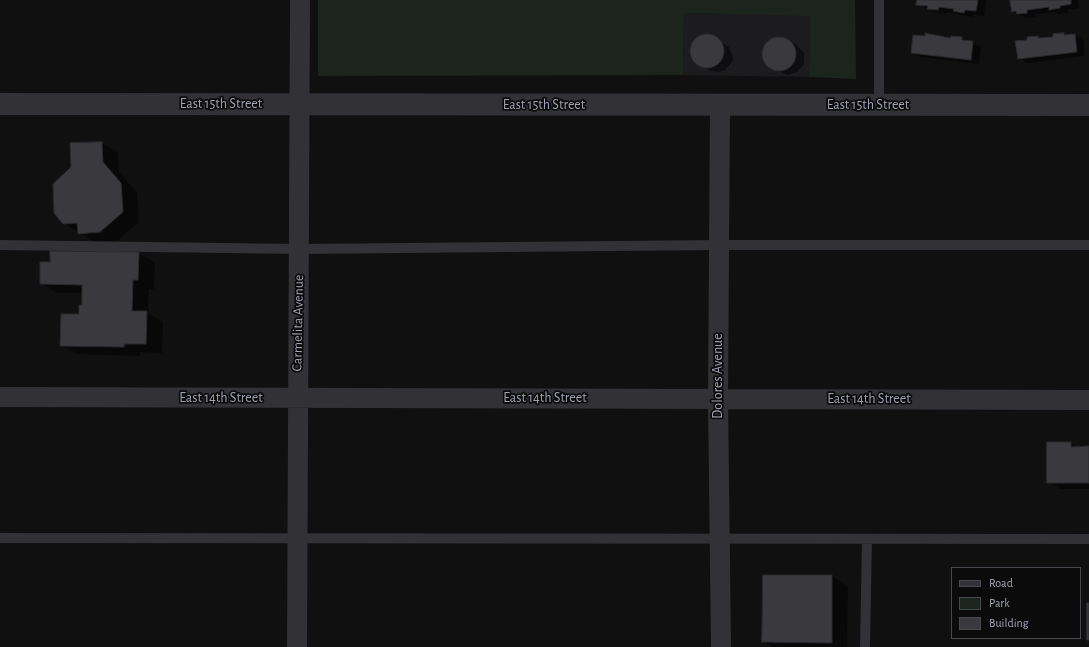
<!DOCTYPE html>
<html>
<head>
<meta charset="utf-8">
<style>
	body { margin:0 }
	#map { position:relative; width:1089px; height:647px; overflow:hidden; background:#101011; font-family:"Alegreya Sans",sans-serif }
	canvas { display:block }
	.legend { position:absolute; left:951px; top:567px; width:130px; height:72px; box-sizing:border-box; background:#0b0b0c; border:1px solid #47484e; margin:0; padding:5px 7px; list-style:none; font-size:12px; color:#a1a3b2 }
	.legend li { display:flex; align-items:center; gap:8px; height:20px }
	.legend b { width:20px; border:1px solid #47484e }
</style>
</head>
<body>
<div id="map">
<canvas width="1089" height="647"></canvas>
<ul class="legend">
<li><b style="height:5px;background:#313136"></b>Road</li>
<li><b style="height:11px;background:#1c241e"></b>Park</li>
<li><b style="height:11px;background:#3a3a3e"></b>Building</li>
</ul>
</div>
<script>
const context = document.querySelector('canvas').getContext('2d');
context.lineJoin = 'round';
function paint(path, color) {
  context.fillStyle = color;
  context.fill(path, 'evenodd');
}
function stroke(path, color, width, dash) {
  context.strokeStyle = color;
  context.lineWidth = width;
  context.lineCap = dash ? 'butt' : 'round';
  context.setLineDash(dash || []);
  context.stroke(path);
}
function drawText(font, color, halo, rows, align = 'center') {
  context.font = font + ' "Alegreya Sans",sans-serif';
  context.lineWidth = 3.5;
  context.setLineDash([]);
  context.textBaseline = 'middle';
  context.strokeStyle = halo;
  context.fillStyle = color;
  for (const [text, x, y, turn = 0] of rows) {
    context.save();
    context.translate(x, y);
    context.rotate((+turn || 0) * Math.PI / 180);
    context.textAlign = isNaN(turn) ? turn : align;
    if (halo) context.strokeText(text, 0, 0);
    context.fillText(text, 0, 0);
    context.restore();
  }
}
const built = new Path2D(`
	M 684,13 L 810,15 L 809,77 L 683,75 Z`);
const green = new Path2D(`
	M 318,0 L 855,0 L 856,79 L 809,77 L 810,16 L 684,13 L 683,75 L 318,76 Z`);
const shadow = new Path2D(`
	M 918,0 L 986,0 L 984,16 L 973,14 L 973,17 L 947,12 L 946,14 L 937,13 L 917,4 Z
	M 1011,0 L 1078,0 L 1079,8 L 1068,10 L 1068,13 L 1059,14 L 1054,12 L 1035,14 L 1035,17 L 1026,18 L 1013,12 Z
	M 1063,34 L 1067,36 L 1075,35 L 1083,40 L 1085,56 L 1027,63 L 1019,58 L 1028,40 L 1037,37 L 1041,39 L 1054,38 Z
	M 711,36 L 729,47 L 733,57 L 732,62 L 725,70 L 720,72 L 710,71 L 696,64 L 691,54 L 693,44 L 701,37 Z
	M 783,38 L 797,45 L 804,53 L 804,64 L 797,72 L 787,75 L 768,66 L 763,56 L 765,46 L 772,39 Z
	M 961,38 L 981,47 L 979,64 L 920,57 L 912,52 Z
	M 102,143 L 118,152 L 119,172 L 137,193 L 139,222 L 117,241 L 95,242 L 64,223 ZM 105,231 L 105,233 L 93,234 L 93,232 Z
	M 138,253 L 155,263 L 154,289 L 149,289 L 148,313 L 163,322 L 162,353 L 140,352 L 140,356 L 77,354 L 61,345 L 80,315 L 83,306 L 83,293 L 57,293 L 41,283 Z
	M 1048,443 L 1071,443 L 1078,448 L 1089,447 L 1089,489 L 1061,489 L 1048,482 Z
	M 832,576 L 848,586 L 847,647 L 773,647 L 763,641 Z`);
const building = new Path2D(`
	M 917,0 L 978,0 L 976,11 L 965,10 L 964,13 L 953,11 L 954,9 L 939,7 L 938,10 L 927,9 L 928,6 L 916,5 Z
	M 1010,0 L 1071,0 L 1071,4 L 1060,6 L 1060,8 L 1049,10 L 1049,7 L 1027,10 L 1027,13 L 1017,14 L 1016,11 L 1012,12 Z
	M 925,33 L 950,38 L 951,36 L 962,37 L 962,40 L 973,41 L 971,60 L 911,53 L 913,35 L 925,36 Z
	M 1064,33 L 1064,35 L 1075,34 L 1077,52 L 1018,59 L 1015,41 L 1027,40 L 1027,37 L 1038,36 L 1038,38 L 1053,37 L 1053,34 Z
	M690 51a17 17 0 1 1 34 0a17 17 0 1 1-34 0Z
	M762 54a17 17 0 1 1 34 0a17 17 0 1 1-34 0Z
	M 102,142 L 103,162 L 121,183 L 123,212 L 100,232 L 78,234 L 77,223 L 63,224 L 54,213 L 53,184 L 71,167 L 70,143 Z
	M 50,251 L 139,252 L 138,280 L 133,280 L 132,311 L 147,311 L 146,344 L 124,344 L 124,347 L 60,346 L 61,314 L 79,314 L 79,305 L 82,305 L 82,285 L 40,284 L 40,262 L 50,262 Z
	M 1047,442 L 1071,442 L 1071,447 L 1089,446 L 1089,483 L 1047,483 Z
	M 763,575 L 832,575 L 832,643 L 762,642 Z
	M 1087,603 L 1089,603 L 1089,640 L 1087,640 Z`);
const service = new Path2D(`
	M 879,105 L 879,0
	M 0,245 L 299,249 L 719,245 L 1089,245
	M 0,538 L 1089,539
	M 865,647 L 867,539`);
const minor = new Path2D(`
	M 720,105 L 718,398 L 721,647
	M 0,397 L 1089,400
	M 297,647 L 300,0`);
const tertiary = new Path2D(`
	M 0,104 L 1089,105`);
const streetNames = [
	["East 15th Street",221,104],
	["East 15th Street",544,105],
	["East 15th Street",868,105],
	["Carmelita Avenue",298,323,-89],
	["Dolores Avenue",718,376,-90],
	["East 14th Street",221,398],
	["East 14th Street",545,398],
	["East 14th Street",869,399]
];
paint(built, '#1c1c1e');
paint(green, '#1c241e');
paint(shadow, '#0007');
paint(building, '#3a3a3e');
stroke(building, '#2a2a2d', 1);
stroke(service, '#313136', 10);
stroke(minor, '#313136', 20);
stroke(tertiary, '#313136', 22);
drawText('14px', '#a1a3b2', '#0b0b0c', streetNames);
</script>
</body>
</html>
